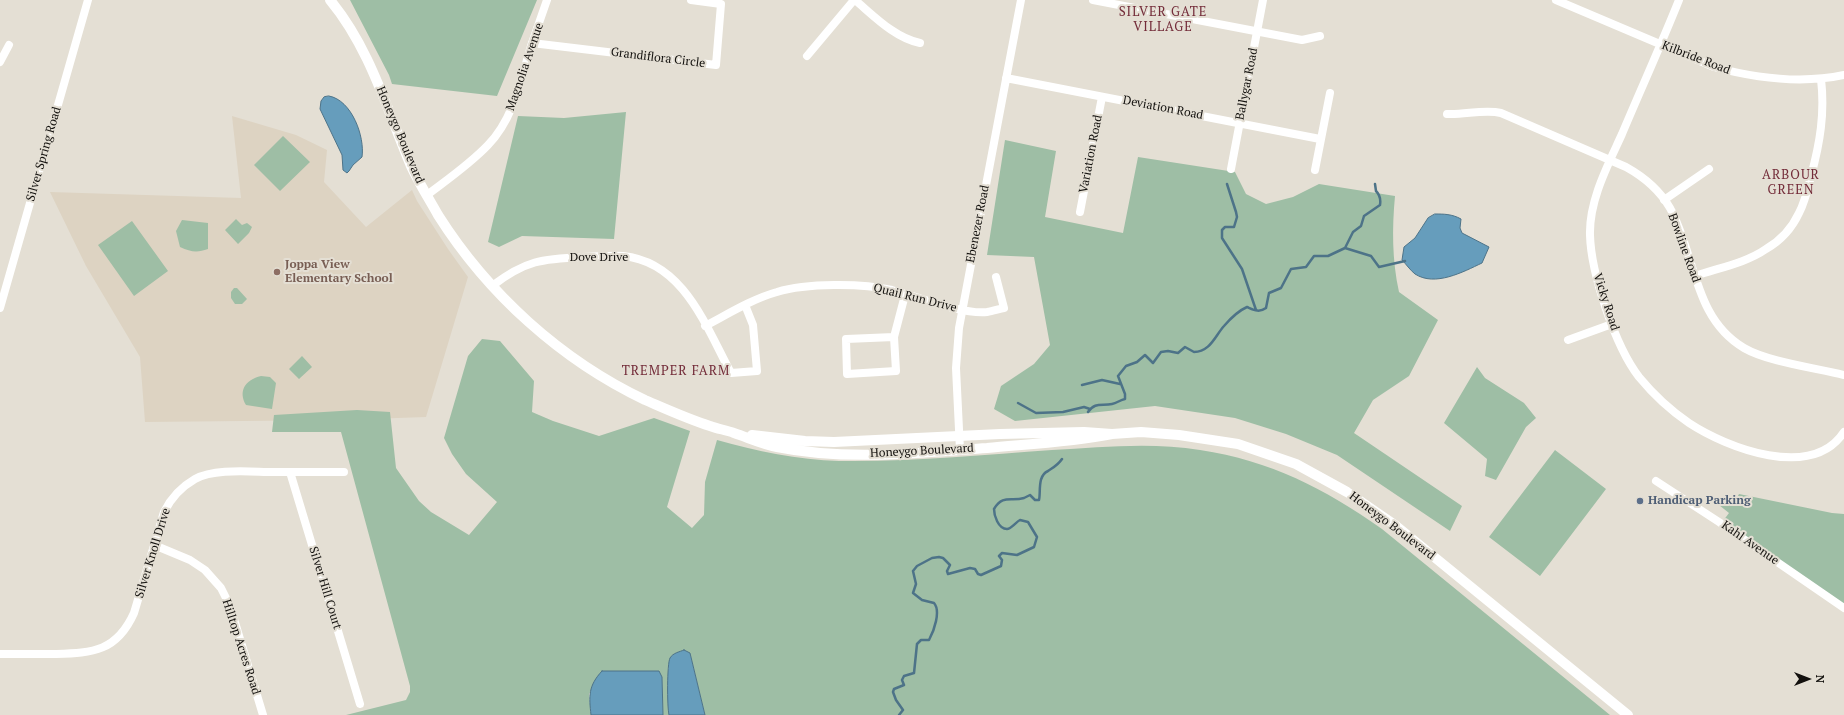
<!DOCTYPE html>
<html>
<head>
<meta charset="utf-8">
<style>
	body { margin:0 }
	#map { position:relative; width:1844px; height:715px; overflow:hidden; background:#e4dfd4; font-family:"PT Serif",serif }
	canvas { display:block }
	.north { position:absolute; left:1788px; top:659px; width:40px; height:40px; -webkit-text-stroke:3px #e4dfd4; paint-order:stroke; rotate:90deg; font-size:11px; font-weight:700; line-height:16px; text-align:center; color:#13110e }
	.north::after { content:''; display:block; margin:auto; width:14px; height:18px; background:#13110e; clip-path:polygon(50% 0,100% 100%,50% 72%,0 100%) }
</style>
</head>
<body>
<div id="map">
<canvas width="1844" height="715"></canvas>
<div class="north">N</div>
</div>
<script>
const context = document.querySelector('canvas').getContext('2d');
context.lineJoin = 'round';
function paint(path, color) {
  context.fillStyle = color;
  context.fill(path, 'evenodd');
}
function stroke(path, color, width, dash) {
  context.strokeStyle = color;
  context.lineWidth = width;
  context.lineCap = dash ? 'butt' : 'round';
  context.setLineDash(dash || []);
  context.stroke(path);
}
function drawText(font, color, halo, rows, align = 'center') {
  context.font = font + ' "PT Serif",serif';
  context.lineWidth = 4;
  context.setLineDash([]);
  context.textBaseline = 'middle';
  context.strokeStyle = halo;
  context.fillStyle = color;
  for (const [text, x, y, turn = 0] of rows) {
    context.save();
    context.translate(x, y);
    context.rotate((+turn || 0) * Math.PI / 180);
    context.textAlign = isNaN(turn) ? turn : align;
    if (halo) context.strokeText(text, 0, 0);
    context.fillText(text, 0, 0);
    context.restore();
  }
}
const built = new Path2D(`
	M 232,116 L 296,135 L 327,150 L 324,182 L 366,227 L 412,190 L 417,201 L 448,249 L 468,277 L 426,417 L 341,420 L 145,422 L 140,357 L 86,266 L 50,192 L 241,198 Z`);
const green = new Path2D(`
	M 350,0 L 537,0 L 497,96 L 392,84 L 389,75 Z
	M 626,112 L 614,239 L 522,236 L 499,247 L 488,242 L 518,116 L 564,118 Z
	M 283,136 L 310,162 L 280,191 L 254,165 Z
	M 1005,140 L 1056,151 L 1045,217 L 1123,233 L 1138,157 L 1235,172 L 1246,194 L 1266,204 L 1293,197 L 1319,184 L 1395,196 C 1392,228 1392,260 1399,292 L 1438,320 L 1409,376 L 1373,400 L 1354,433 L 1462,506 L 1450,531 L 1337,455 L 1286,434 L 1235,418 L 1155,406 L 1015,421 L 994,409 L 1001,386 L 1034,364 L 1050,345 L 1034,257 L 987,255 Z
	M 236,219 L 242,225 L 247,223 L 252,227 L 249,233 L 238,244 L 225,230 Z
	M 182,220 L 208,223 L 208,249 C 197,253 191,252 180,247 L 176,231 Z
	M 132,221 L 168,271 L 134,296 L 98,245 Z
	M 234,288 L 237,288 L 247,299 L 242,304 L 235,304 L 231,298 L 231,292 Z
	M 482,339 L 500,341 L 534,381 L 532,412 L 553,421 L 599,436 L 654,418 L 690,431 L 667,507 L 692,528 L 704,515 L 705,482 L 717,440 C 756,451 798,460 839,461 C 910,462 982,455 1052,450 C 1102,447 1152,442 1200,450 C 1271,461 1324,488 1382,529 L 1610,715 L 705,715 L 690,653 L 668,667 L 669,715 L 663,715 L 662,677 L 647,671 L 602,671 L 589,694 L 591,715 L 346,715 L 406,700 L 410,692 L 410,686 L 341,432 L 272,432 L 274,415 L 357,410 L 390,412 L 396,468 L 419,501 L 431,512 L 469,535 L 497,502 L 466,474 L 452,454 L 444,438 L 468,356 Z
	M 302,356 L 312,367 L 299,379 L 289,369 Z
	M 1477,367 L 1485,378 L 1524,403 L 1536,418 L 1526,427 L 1496,480 L 1485,476 L 1487,459 L 1444,423 Z
	M 261,376 L 270,377 L 276,383 L 272,409 L 246,405 C 238,391 245,380 261,376 Z
	M 1555,450 L 1606,489 L 1540,576 L 1489,537 Z
	M 1739,494 L 1832,513 L 1844,514 L 1844,604 L 1723,521 L 1729,513 L 1709,497 L 1734,503 Z`);
const water = new Path2D(`
	M 329,96 C 352,100 365,137 362,157 L 353,165 L 349,171 L 347,173 L 343,170 L 342,155 L 320,109 L 321,101 L 324,97 Z
	M 1435,214 C 1444,214 1452,214 1461,219 L 1460,228 L 1462,233 L 1489,247 L 1482,263 C 1463,272 1435,287 1415,274 C 1410,270 1406,264 1402,260 L 1404,247 L 1415,238 L 1428,218 Z
	M 684,650 L 690,653 L 705,715 L 669,715 C 667,706 667,664 670,658 C 673,653 679,652 684,650 Z
	M 602,671 L 659,671 L 662,677 L 663,715 L 591,715 C 589,696 588,686 602,671 Z`);
const stream = new Path2D(`
	M 1227,184 L 1236,212 L 1237,217 L 1234,227 L 1225,227 L 1222,230 L 1222,238 L 1242,269 L 1256,310
	M 1345,248 L 1353,232 L 1361,226 L 1364,216 L 1380,205 C 1381,199 1380,195 1376,191 L 1375,184
	M 1082,385 L 1102,380 L 1120,384
	M 1018,403 L 1036,413 L 1063,412 L 1084,407 L 1090,409
	M 1088,412 C 1095,402 1101,406 1112,404 C 1117,403 1120,400 1125,399 L 1125,394 L 1118,376 L 1126,366 L 1137,362 L 1145,355 L 1153,363 L 1161,352 L 1168,351 L 1178,353 L 1185,347 L 1194,352 C 1210,352 1215,336 1224,326 C 1230,319 1238,311 1247,307 C 1254,310 1259,313 1266,308 L 1269,293 L 1281,288 L 1291,269 L 1306,267 L 1314,256 L 1328,256 L 1345,248 L 1371,256 L 1379,267 L 1405,261
	M 899,715 L 903,710 L 896,700 L 893,692 L 894,689 L 904,685 L 902,680 L 904,676 L 914,673 L 917,644 L 921,640 L 929,640 C 934,631 941,611 934,603 L 922,600 L 913,593 L 916,584 L 913,571 L 917,566 L 932,558 L 939,557 L 943,558 L 950,565 L 947,571 L 948,574 L 970,568 L 975,569 L 978,574 L 981,575 L 1001,566 L 1002,560 L 999,556 L 1002,553 L 1017,555 L 1034,547 L 1037,537 L 1028,522 L 1020,520 C 1016,522 1011,529 1007,529 C 998,529 994,515 994,509 C 1003,494 1011,502 1024,498 C 1026,497 1028,496 1030,495 L 1035,500 L 1039,500 C 1041,492 1037,476 1048,471 C 1054,467 1058,465 1062,459`);
const minor = new Path2D(`
	M 855,0 C 874,16 895,38 920,43
	M 1093,0 L 1302,40 L 1320,36
	M 1556,0 L 1714,67 C 1755,78 1802,84 1844,75
	M 1679,0 C 1661,45 1641,89 1622,134 C 1608,165 1589,200 1590,235 C 1591,273 1615,346 1639,377 C 1653,394 1670,410 1689,423 C 1727,448 1812,481 1844,432
	M 532,43 L 716,65 L 721,4 L 691,0
	M 807,56 L 854,0
	M 0,62 L 9,45
	M 1006,78 L 1320,139
	M 1447,114 C 1465,115 1484,109 1501,113 L 1626,167 C 1644,177 1659,189 1670,208 C 1696,255 1693,318 1744,348 C 1768,362 1816,368 1844,375
	M 1231,169 L 1263,0
	M 1315,170 L 1330,93
	M 427,195 C 448,179 470,164 488,145 C 515,117 521,78 532,43 C 537,29 542,14 547,0
	M 1664,200 L 1709,169
	M 1080,212 L 1102,97
	M 1695,276 C 1718,268 1746,263 1766,249 C 1780,241 1792,228 1799,213 C 1805,202 1808,188 1811,176 C 1820,143 1825,113 1821,79
	M 492,286 C 526,260 542,259 583,257 C 596,257 610,255 623,256 C 684,262 706,327 731,373 L 757,371 L 753,325 L 745,305
	M 0,308 L 88,0
	M 705,326 C 728,314 752,299 777,292 C 806,283 862,283 892,290 C 915,296 964,315 987,312 C 993,311 999,309 1004,308 L 996,277
	M 894,337 L 846,339 L 847,374 L 896,371 L 894,337 L 905,295
	M 1568,340 L 1612,324
	M 960,450 L 956,368 L 959,328 L 1021,0
	M 290,472 L 360,704
	M 1656,481 L 1719,522 L 1844,608
	M 154,545 L 190,560 L 205,570 L 221,588 L 230,606 L 263,715
	M 0,654 C 19,654 37,654 56,654 C 93,653 117,651 134,613 L 164,512 C 171,498 181,487 195,479 C 215,468 251,472 274,472 C 297,472 321,472 344,472`);
const major = new Path2D(`
	M 330,0 C 370,48 387,110 411,166 C 419,183 429,199 438,215 C 488,294 561,360 645,400 C 666,409 688,419 710,426 C 718,429 726,430 734,433 C 749,438 762,444 777,447 C 846,461 918,453 987,448 C 1029,444 1071,442 1112,434
	M 752,435 L 805,441 L 834,442 L 1000,434 L 1084,432 L 1112,434 L 1141,432 L 1179,435 L 1238,444 L 1296,464 L 1347,492 L 1395,525 L 1628,715`);
const markers = [
	[277,272,4,"#8d6e63"],
	[1640,501,4,"#5c6f8a"]
];
const streetNames = [
	["Grandiflora Circle",658,58,7],
	["Kilbride Road",1696,58,21],
	["Magnolia Avenue",525,67,-71],
	["Ballygar Road",1247,84,-79],
	["Deviation Road",1163,108,11],
	["Honeygo Boulevard",400,135,67],
	["Silver Spring Road",44,154,-74],
	["Variation Road",1091,154,-79],
	["Ebenezer Road",978,224,-79],
	["Bowline Road",1684,248,70],
	["Dove Drive",599,258],
	["Quail Run Drive",915,298,14],
	["Vicky Road",1606,302,72],
	["Honeygo Boulevard",922,451,-3],
	["Honeygo Boulevard",1392,526,37],
	["Kahl Avenue",1750,543,35],
	["Silver Knoll Drive",153,553,-73],
	["Silver Hill Court",325,588,73],
	["Hilltop Acres Road",241,647,72]
];
const educationNames = [
	["Joppa View",285,265],
	["Elementary School",285,279]
];
const serviceNames = [
	["Handicap Parking",1648,501]
];
const neighbourhoodNames = [
	["SILVER GATE",1163,12],
	["VILLAGE",1163,27],
	["ARBOUR",1791,175],
	["GREEN",1791,190],
	["TREMPER FARM",676,371]
];
paint(built, '#ddd3c2');
paint(green, '#9ebea5');
paint(water, '#669dbc');
stroke(water, '#4d7388', 1);
stroke(stream, '#4d7388', 2.5);
stroke(minor, '#fff', 8);
stroke(major, '#fff', 10);
for (const [x, y, r, color] of markers) {
  const dot = new Path2D();
  dot.arc(x, y, r, 0, 2 * Math.PI);
  context.fillStyle = color;
  context.fill(dot);
  stroke(dot, '#e4dfd4', 1.5);
}
drawText('12px', '#13110e', '#e4dfd4', streetNames);
drawText('bold 12px', '#785e54', '#e4dfd4', educationNames, 'left');
drawText('bold 12px', '#4e5e75', '#e4dfd4', serviceNames, 'left');
context.letterSpacing = '1px';
drawText('13px', '#732c39', '#e4dfd4', neighbourhoodNames);
context.letterSpacing = '0px';
</script>
</body>
</html>
